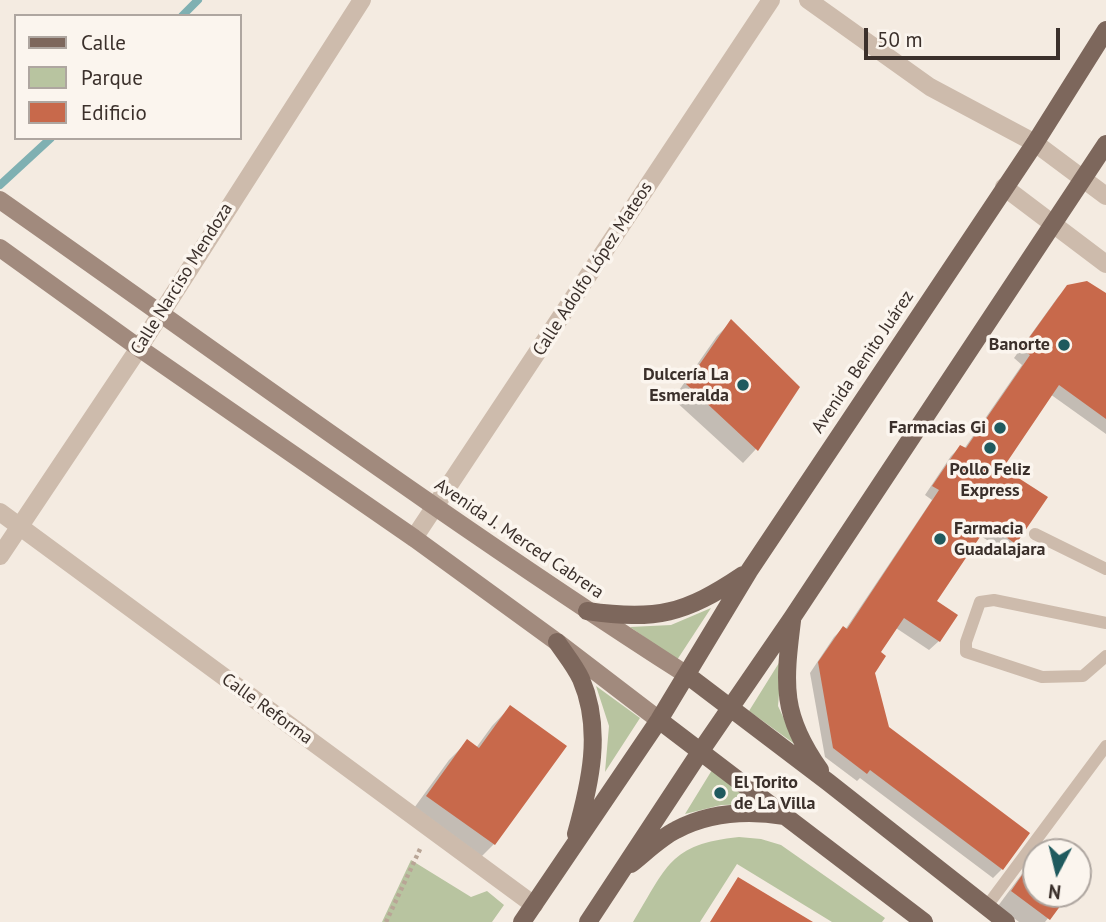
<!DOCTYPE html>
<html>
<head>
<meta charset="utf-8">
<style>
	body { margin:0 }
	#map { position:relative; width:1106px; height:922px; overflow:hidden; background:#f4ebe1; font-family:"PT Sans",sans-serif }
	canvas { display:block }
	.legend { position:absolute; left:14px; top:14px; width:228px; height:126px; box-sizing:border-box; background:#fbf5ee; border:2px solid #aea6a0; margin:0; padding:9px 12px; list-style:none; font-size:21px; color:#3b302b }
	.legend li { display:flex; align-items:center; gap:14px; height:35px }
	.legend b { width:35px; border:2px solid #aea6a0 }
	.north { position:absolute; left:1022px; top:838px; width:70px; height:70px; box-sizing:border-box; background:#fbf5ee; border:2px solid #aea6a0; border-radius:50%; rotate:187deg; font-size:19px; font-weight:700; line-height:28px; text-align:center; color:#3b302b }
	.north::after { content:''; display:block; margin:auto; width:24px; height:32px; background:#1f5a5e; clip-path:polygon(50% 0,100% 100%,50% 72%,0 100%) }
	.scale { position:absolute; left:864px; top:28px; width:196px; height:32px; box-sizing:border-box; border:4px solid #3b302b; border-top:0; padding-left:9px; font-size:21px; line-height:24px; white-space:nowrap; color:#3b302b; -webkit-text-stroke:5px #fbf5ee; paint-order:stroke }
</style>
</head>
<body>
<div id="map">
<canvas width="1106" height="922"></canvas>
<ul class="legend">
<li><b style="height:9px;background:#7d675c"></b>Calle</li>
<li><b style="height:19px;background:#b8c4a0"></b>Parque</li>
<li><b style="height:19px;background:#c8694b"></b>Edificio</li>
</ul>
<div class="north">N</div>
<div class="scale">50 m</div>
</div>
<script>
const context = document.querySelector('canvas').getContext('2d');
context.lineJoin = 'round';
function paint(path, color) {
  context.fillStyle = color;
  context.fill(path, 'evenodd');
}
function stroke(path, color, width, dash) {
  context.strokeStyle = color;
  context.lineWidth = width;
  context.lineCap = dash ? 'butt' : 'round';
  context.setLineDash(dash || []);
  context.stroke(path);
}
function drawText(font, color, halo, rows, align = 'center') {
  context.font = font + ' "PT Sans",sans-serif';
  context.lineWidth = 7;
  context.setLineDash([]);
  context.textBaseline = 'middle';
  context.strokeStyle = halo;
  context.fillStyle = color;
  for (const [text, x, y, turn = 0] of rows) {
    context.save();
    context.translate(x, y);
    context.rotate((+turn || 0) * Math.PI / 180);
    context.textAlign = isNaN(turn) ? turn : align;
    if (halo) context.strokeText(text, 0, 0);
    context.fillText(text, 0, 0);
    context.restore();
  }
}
const green = new Path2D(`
	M 711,608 L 677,660 L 630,627 L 671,625 Z
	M 782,658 L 778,706 L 796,745 L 749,711 Z
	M 596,686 L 640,718 L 605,772 L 609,726 Z
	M 712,770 L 758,804 L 721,805 L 685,814 Z
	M 739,837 L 761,839 L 781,845 L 885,918 L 882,922 L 832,922 L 737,864 L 700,922 L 633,922 C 667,867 669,844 739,837 Z
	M 411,860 L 471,897 L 487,891 L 504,905 L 492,922 L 382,922 Z`);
const shadow = new Path2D(`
	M 1068,287 L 1106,295 L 1106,434 L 1050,394 L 1001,469 L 1015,543 L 1006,552 L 979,535 L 935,601 L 956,615 L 939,641 L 929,650 L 896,628 L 879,653 L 873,672 L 887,728 L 1002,869 L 993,878 L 860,778 L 857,781 L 825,757 L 810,673 L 834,637 L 843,628 L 845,630 L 932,500 L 925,495 L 951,456 L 960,447 L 964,449 L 1022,365 L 1014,358 L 1058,297 Z
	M 731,322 L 756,449 L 743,463 L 673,399 L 717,336 Z
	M 510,707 L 494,844 L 476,862 L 409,815 L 449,760 L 467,742 L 476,748 L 492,726 Z
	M 1051,840 L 1068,852 L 1039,852 Z
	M 1036,855 L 1036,894 L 1067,894 L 1045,922 L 1019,922 L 998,906 Z
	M 1078,860 L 1088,867 L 1078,879 Z`);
const stream = new Path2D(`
	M 182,16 L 198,0
	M 0,185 L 51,138`);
const building = new Path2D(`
	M 1087,281 L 1106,293 L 1106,419 L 1059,385 L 1003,468 L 1048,497 L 1016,544 L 988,525 L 937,601 L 958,615 L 940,642 L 904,618 L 881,652 L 886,656 L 875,673 L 889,727 L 1030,833 L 1003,870 L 870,770 L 867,774 L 833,748 L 818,662 L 843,626 L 847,629 L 939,490 L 932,486 L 960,445 L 966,448 L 1030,355 L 1021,349 L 1067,285 Z
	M 731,319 L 800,387 L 758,451 L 686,384 Z
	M 510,705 L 567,746 L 495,845 L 426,796 L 467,739 L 479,748 Z
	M 1036,855 L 1036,894 L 1069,894 L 1050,920 L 1011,891 Z
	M 738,877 L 813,922 L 710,922 Z`);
const path = new Path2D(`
	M 386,922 L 421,847`);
const service = new Path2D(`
	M 1035,534 L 1106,569
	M 1106,623 L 994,600 L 980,602 L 966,642 L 966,652 L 1042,677 L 1083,676 L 1106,656
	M 987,906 L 1106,746`);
const minor = new Path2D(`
	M 808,0 L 930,87 L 1035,143 L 1106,196
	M 1004,187 L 1106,264
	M 0,512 L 534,905
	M 414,538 L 771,0
	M 0,556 L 139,348 L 362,0`);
const secondary = new Path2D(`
	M 0,200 C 228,360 453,525 687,675
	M 0,248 L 139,348 L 414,538 L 557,642 L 659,720`);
const primary = new Path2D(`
	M 587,611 C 656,621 685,614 743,575
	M 792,621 C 784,685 781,715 820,770
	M 557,642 C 565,654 575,666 581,679 C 603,730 590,784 576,834
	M 687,675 L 828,782 L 1006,922
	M 659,720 L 924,922
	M 631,864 C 645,853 660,838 676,830 C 710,812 747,810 785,816
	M 522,922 L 659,720 L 749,571 L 1035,143 L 1106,30
	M 588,922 L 700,752 L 792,618 L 1106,144`);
const markers = [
	[1064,345,7,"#1f5a5e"],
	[743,385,7,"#1f5a5e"],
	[1000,428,7,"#1f5a5e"],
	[990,448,7,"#1f5a5e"],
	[940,539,7,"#1f5a5e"],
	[720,793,7,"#1f5a5e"]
];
const streetNames = [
	["Calle Adolfo López Mateos",593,269,-57],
	["Calle Narciso Mendoza",182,279,-58],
	["Avenida Benito Juárez",863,362,-56],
	["Avenida J. Merced Cabrera",519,539,34],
	["Calle Reforma",267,709,36]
];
const poiNames = [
	["Banorte",1050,345],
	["Dulcería La",729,375],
	["Esmeralda",729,396],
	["Farmacias Gi",986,428],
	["Pollo Feliz",990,470,"center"],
	["Express",990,491,"center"],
	["Farmacia",954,529,"left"],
	["Guadalajara",954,550,"left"],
	["El Torito",734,783,"left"],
	["de La Villa",734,804,"left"]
];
paint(green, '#b8c4a0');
paint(shadow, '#0003');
stroke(stream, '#7fb0b2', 8);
paint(building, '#c8694b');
stroke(path, '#b9a596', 4.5, [3.5, 3.5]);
stroke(service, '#cdbbac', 12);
stroke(minor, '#cdbbac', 18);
stroke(secondary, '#a18a7d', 18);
stroke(primary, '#7d675c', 18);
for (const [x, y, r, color] of markers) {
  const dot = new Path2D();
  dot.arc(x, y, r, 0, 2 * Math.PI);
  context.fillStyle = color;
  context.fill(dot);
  stroke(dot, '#fbf5ee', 2.5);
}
drawText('18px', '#3b302b', '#fbf5ee', streetNames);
drawText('bold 18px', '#3b302b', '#fbf5ee', poiNames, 'right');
</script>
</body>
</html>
